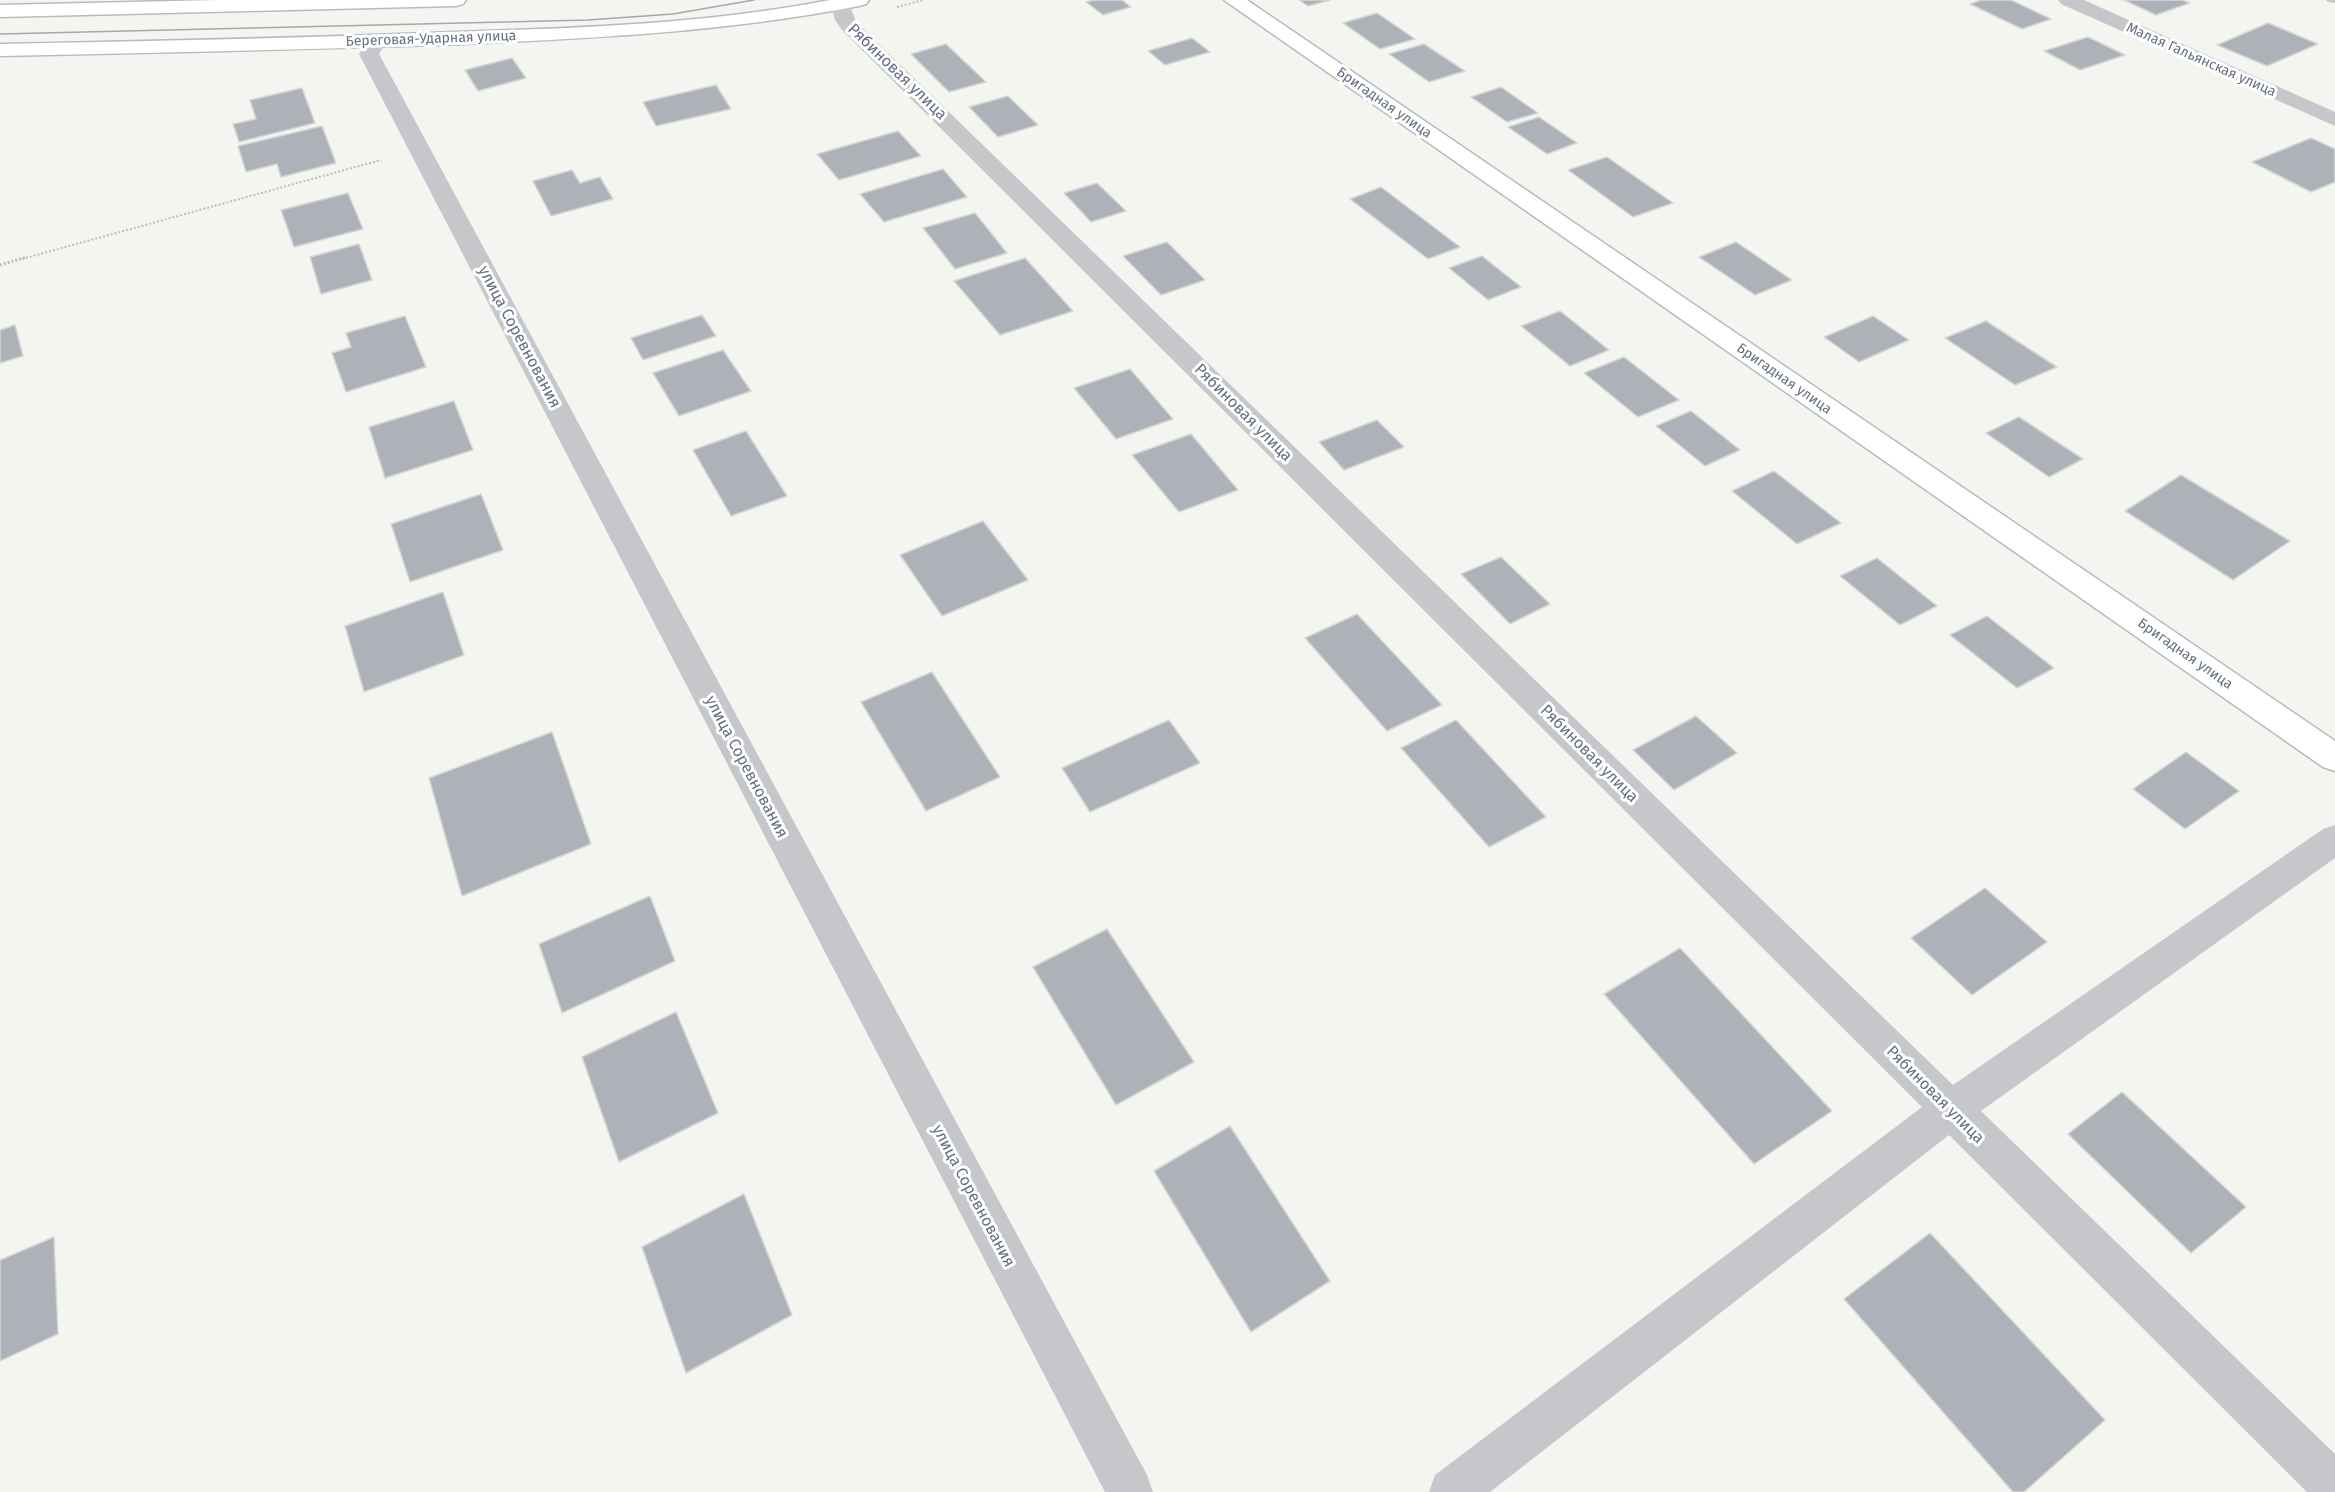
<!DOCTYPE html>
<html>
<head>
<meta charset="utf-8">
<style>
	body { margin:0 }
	canvas { display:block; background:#f4f5f1 }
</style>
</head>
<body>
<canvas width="2335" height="1492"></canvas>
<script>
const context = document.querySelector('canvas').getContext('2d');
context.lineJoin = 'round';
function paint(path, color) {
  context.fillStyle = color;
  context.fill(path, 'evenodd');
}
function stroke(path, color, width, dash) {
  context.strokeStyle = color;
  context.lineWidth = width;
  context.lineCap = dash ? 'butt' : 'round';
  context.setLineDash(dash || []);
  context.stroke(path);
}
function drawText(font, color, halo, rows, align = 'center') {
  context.font = font + ' "Fira Sans",sans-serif';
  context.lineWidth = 6;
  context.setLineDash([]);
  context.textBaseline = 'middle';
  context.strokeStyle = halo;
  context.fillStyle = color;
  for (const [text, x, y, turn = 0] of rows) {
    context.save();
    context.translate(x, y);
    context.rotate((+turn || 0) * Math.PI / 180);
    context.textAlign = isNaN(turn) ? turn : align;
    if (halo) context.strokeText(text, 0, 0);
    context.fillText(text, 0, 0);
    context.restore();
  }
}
const stream = new Path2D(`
	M 2326,0 L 2335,0 L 2335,3 L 2328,2 Z`);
const building = new Path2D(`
	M 1095,0 L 1122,0 L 1131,7 L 1103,15 L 1086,2 Z
	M 1299,0 L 1330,0 L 1308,6 Z
	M 1981,0 L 2011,0 L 2051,19 L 2022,29 L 1970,4 Z
	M 2124,0 L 2182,0 L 2190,3 L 2156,15 Z
	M 1377,13 L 1415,39 L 1380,49 L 1343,23 Z
	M 2268,23 L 2318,44 L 2267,66 L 2217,45 Z
	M 2088,37 L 2125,55 L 2080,70 L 2044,51 Z
	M 1192,38 L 1210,52 L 1165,65 L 1148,51 Z
	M 946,44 L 986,82 L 949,92 L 911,54 Z
	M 1424,44 L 1465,71 L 1429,82 L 1389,54 Z
	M 512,58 L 526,78 L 478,91 L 465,70 Z
	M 716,85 L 731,109 L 656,126 L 643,102 Z
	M 1501,87 L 1538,113 L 1507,122 L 1471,97 Z
	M 302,88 L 315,123 L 239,142 L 233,124 L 256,119 L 250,100 Z
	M 1008,96 L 1038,125 L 998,137 L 969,107 Z
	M 1539,117 L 1577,143 L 1547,154 L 1508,127 Z
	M 322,126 L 336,163 L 281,177 L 277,164 L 246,172 L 238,146 Z
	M 898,131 L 921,156 L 839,180 L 817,154 Z
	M 2311,138 L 2335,149 L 2335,182 L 2311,192 L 2252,162 Z
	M 1607,157 L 1673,203 L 1633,217 L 1568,170 Z
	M 943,169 L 967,197 L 884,222 L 860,194 Z
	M 572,170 L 580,183 L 600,177 L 613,199 L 551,216 L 533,181 Z
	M 1097,183 L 1126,211 L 1091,222 L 1064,193 Z
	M 1381,187 L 1460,247 L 1428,259 L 1350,199 Z
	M 348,193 L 363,229 L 294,247 L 281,210 Z
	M 975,213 L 1007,253 L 955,269 L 923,228 Z
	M 1167,242 L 1205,280 L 1161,295 L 1123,256 Z
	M 1736,242 L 1792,280 L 1755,295 L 1699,257 Z
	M 359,244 L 372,280 L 321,294 L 310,257 Z
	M 1482,256 L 1521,287 L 1488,300 L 1449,268 Z
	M 1025,258 L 1073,311 L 1000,335 L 954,281 Z
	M 1560,311 L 1609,350 L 1570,366 L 1521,326 Z
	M 702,315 L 716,336 L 643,360 L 631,338 Z
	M 405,316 L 426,367 L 346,392 L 332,353 L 351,347 L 346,333 Z
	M 1873,316 L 1909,340 L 1859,362 L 1824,337 Z
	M 1986,321 L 2057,367 L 2015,385 L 1945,338 Z
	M 15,325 L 23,356 L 0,363 L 0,330 Z
	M 723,350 L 751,391 L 679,416 L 653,373 Z
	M 1624,357 L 1679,400 L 1638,417 L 1584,373 Z
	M 1130,369 L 1173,419 L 1116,439 L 1074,388 Z
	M 454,401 L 473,450 L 385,478 L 369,427 Z
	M 1691,411 L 1740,450 L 1705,466 L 1656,426 Z
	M 2019,417 L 2083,459 L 2049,477 L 1986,433 Z
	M 1377,420 L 1404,447 L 1344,470 L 1319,442 Z
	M 746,431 L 787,496 L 731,516 L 693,450 Z
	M 1191,434 L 1238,490 L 1179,512 L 1132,455 Z
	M 1774,471 L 1841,523 L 1797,544 L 1732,491 Z
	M 2181,475 L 2290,541 L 2233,580 L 2125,511 Z
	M 481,494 L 503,550 L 410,582 L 391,524 Z
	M 983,521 L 1028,580 L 942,616 L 900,555 Z
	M 1501,557 L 1550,604 L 1510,624 L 1461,574 Z
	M 1877,558 L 1937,606 L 1900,625 L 1840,576 Z
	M 443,592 L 464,655 L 364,692 L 345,626 Z
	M 1357,614 L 1442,705 L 1387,731 L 1305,638 Z
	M 1987,616 L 2054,668 L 2017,688 L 1950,635 Z
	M 932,672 L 1000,777 L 926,811 L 861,702 Z
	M 1696,716 L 1737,753 L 1674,790 L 1633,750 Z
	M 1169,720 L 1200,763 L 1090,812 L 1062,768 Z
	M 1456,720 L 1546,817 L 1489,847 L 1401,748 Z
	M 552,732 L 591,844 L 462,896 L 429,778 Z
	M 2186,752 L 2239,791 L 2185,829 L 2133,789 Z
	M 1985,888 L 2047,942 L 1972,995 L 1911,938 Z
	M 650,896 L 675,961 L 562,1013 L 539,944 Z
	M 1107,929 L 1194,1062 L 1116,1105 L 1033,967 Z
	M 1680,948 L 1832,1111 L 1754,1164 L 1604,994 Z
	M 676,1012 L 718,1113 L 619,1162 L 582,1057 Z
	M 2122,1092 L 2246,1207 L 2191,1253 L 2068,1134 Z
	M 1230,1126 L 1330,1281 L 1251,1332 L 1154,1171 Z
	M 744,1194 L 792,1315 L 686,1373 L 642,1247 Z
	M 1930,1233 L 2105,1420 L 2024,1492 L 2013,1492 L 1844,1299 Z
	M 54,1237 L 58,1334 L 0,1361 L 0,1260 Z`);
const pathFar1 = new Path2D(`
	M 897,7 L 923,0
	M 22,259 L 381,160`);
const path = new Path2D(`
	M 0,265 L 27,257`);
const street = new Path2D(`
	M 834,0 L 848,0 L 856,22 L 1953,1085 L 2323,829 L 2335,825 L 2335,858 L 1981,1111 L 2335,1454 L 2335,1492 L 2307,1492 L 1949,1135 L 1490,1492 L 1429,1492 L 1435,1475 L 1922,1107 L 842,30 L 835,20 L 831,4 Z
	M 2058,0 L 2084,0 L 2335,112 L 2335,126 L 2061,4 Z
	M 377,35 L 384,37 L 387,41 L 379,54 L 1147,1475 L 1153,1492 L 1105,1492 L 359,54 L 370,37 Z`);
const secondary = new Path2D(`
	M 217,0 L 466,0 L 463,4 L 456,6 L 0,17 L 0,5 Z
	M 830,0 L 869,0 L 866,4 L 859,6 C 720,33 581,39 440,45 C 293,50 147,53 0,56 L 0,44 C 151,41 303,38 454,32 C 580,28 706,24 830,0 Z
	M 1224,0 L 1247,0 L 2335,741 L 2335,771 L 2323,767 Z`);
const tram = new Path2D(`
	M 0,34 L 588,20 L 673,14 L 754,0`);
const farStreetnames = [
	["Береговая-Ударная улица",431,39,-2],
	["Малая Гальянская улица",2201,60,24],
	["Бригадная улица",1384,103,35],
	["Бригадная улица",1784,379,35],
	["Бригадная улица",2185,654,35]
];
const streetNames = [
	["Рябиновая улица",897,72,44],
	["улица Соревнования",519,337,62],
	["Рябиновая улица",1243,413,45],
	["Рябиновая улица",1589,754,45],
	["улица Соревнования",746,767,62],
	["Рябиновая улица",1935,1095,45],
	["улица Соревнования",973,1196,62]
];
paint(stream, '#bfc7ce');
paint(building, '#adb2b9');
stroke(building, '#d6d6d4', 1.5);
stroke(secondary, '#b7babf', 3);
stroke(pathFar1, '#bcbdc0', 2, [2, 2]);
stroke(path, '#bcbdc0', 3, [2, 2]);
paint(street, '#c5c7cb');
paint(secondary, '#fff');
stroke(tram, '#a3a7ae', 1.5);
drawText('14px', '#647082', '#fff', farStreetnames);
drawText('16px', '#647082', '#fff', streetNames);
</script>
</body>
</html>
